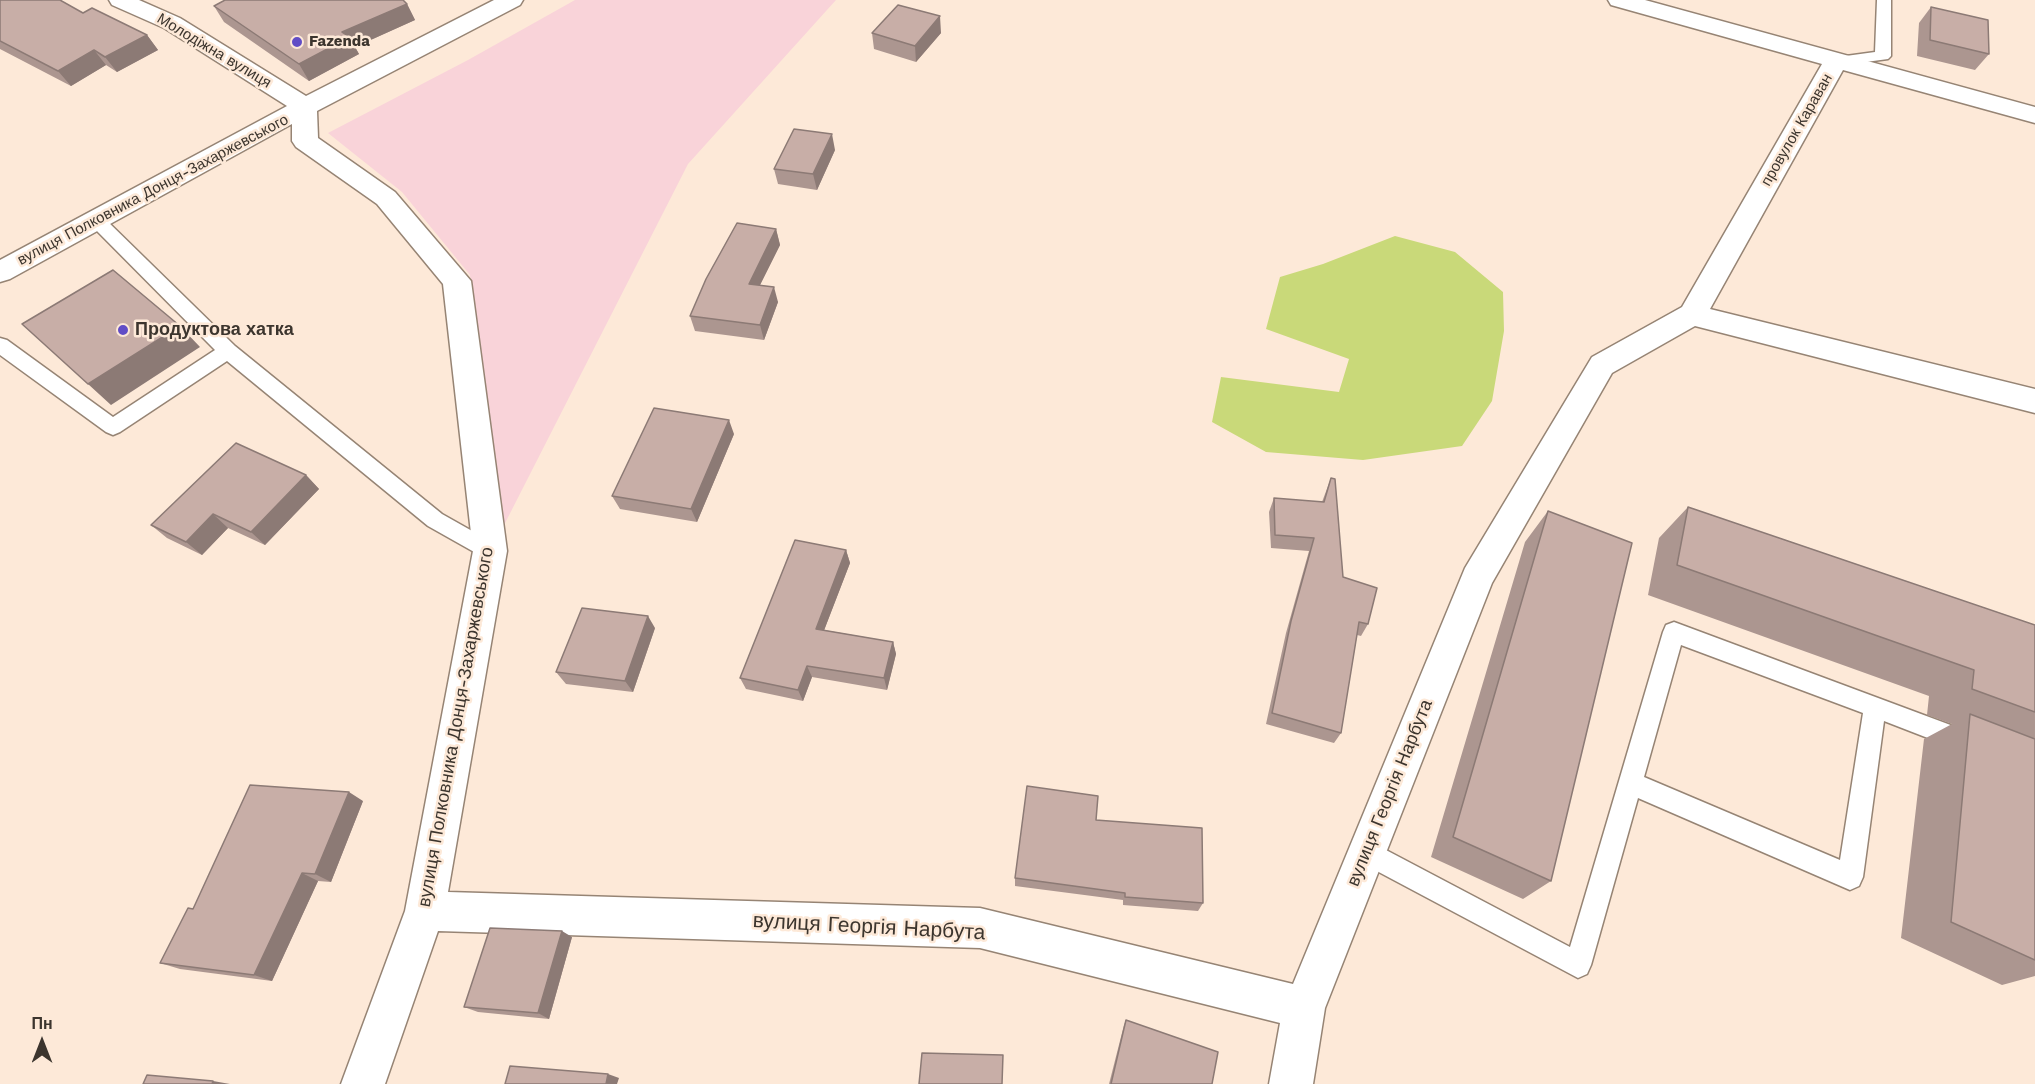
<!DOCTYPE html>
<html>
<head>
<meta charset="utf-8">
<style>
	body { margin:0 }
	#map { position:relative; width:2035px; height:1084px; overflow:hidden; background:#fde9d8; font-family:"Work Sans",sans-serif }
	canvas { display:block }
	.north { position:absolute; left:12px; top:1012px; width:60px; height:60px; -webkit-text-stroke:4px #fde9d8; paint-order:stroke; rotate:0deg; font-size:16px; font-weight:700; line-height:24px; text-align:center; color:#3c352e }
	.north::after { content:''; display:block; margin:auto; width:21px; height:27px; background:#3c352e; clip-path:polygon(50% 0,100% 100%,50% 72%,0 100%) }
</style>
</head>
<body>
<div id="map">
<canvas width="2035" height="1084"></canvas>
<div class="north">Пн</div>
</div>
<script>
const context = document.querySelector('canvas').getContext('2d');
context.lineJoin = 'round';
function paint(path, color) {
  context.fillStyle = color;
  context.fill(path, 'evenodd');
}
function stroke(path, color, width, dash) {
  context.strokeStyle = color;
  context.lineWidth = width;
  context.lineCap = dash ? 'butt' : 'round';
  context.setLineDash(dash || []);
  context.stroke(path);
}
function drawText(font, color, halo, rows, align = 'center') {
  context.font = font + ' "Work Sans",sans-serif';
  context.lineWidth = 5;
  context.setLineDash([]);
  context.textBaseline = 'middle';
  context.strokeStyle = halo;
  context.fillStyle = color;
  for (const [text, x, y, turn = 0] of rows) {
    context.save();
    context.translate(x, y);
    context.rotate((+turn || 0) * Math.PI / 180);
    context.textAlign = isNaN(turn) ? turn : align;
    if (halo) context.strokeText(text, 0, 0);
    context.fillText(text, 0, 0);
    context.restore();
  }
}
const green = new Path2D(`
	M 575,0 L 836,0 L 688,164 L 500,533 L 470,275 L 402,192 L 328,133 L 468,60 Z`);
const water = new Path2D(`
	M 1395,236 L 1455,252 L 1503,292 L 1504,331 L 1492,401 L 1462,446 L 1363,460 L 1266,452 L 1212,422 L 1221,377 L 1339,392 L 1349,359 L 1266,329 L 1280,277 L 1323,264 Z`);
const service = new Path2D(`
	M 1877,0 L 1891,0 L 1891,56 L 1888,59 L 1836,66 L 1831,64 L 1828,61 L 1831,58 L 1875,52 Z
	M 97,215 L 103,217 L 235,346 L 442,514 L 497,545 L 501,551 L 497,557 L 490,560 L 483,557 L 428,526 L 227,361 L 120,432 L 113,435 L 106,432 L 0,355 L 0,338 L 7,340 L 113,417 L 215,350 L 91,225 L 88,221 L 91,217 Z
	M 1674,622 L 1972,733 L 1976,741 L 1972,749 L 1964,752 L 1884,721 L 1863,877 L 1859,886 L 1850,890 L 1638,798 L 1591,965 L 1587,974 L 1578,978 L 1358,861 L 1355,852 L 1358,843 L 1367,840 L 1570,947 L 1663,632 L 1666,625 ZM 1681,645 L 1863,713 L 1840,860 L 1644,777 Z`);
const minor = new Path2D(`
	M 109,0 L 139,0 L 180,18 L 306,96 L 494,0 L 523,0 L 520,5 L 317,111 L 318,138 L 395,192 L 471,281 L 507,551 L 448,892 L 980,908 L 1293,984 L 1465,568 L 1592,357 L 1682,307 L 1822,64 L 1611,5 L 1608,0 L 1645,0 L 2035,107 L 2035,123 L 1843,70 L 1710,309 L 2035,389 L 2035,413 L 1695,326 L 1612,373 L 1492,583 L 1325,1008 L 1313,1084 L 1269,1084 L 1280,1023 L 980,948 L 438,931 L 385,1084 L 341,1084 L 405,911 L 473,551 L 443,284 L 377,204 L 296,147 L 292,141 L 292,124 L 10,279 L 0,282 L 0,260 L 287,106 L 164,28 L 112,5 Z`);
const wall = new Path2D(`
	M 0,0 L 83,13 L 147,35 L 158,50 L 117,72 L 106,65 L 71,86 L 0,49 Z
	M 407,4 L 415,20 L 355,47 L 359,54 L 309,81 L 224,22 L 214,6 Z
	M 1931,7 L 1989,54 L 1975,70 L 1917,56 L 1919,23 Z
	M 872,33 L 941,33 L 916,62 L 874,49 Z
	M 835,150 L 817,190 L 778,184 L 774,169 Z
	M 776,229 L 780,245 L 760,285 L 778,302 L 764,340 L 695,331 L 690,316 Z
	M 734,434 L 697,522 L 620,509 L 612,496 Z
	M 306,475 L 319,489 L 265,545 L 228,528 L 202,555 L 167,538 L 151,525 Z
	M 1331,478 L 1343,577 L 1368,624 L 1361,636 L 1357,635 L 1341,733 L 1334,743 L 1266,724 L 1286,633 L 1309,551 L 1271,548 L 1269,512 L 1274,498 L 1322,502 Z
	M 1688,507 L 2035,625 L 2035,976 L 2002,985 L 1901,938 L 1924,739 L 1952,724 L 1927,715 L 1929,696 L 1648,595 L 1659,538 Z
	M 1548,511 L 1551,881 L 1523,899 L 1431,857 L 1525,542 Z
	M 846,550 L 850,563 L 824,630 L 893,642 L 896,654 L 887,690 L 812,677 L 803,701 L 746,689 L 740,678 Z
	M 655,628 L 633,692 L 566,684 L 556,672 Z
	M 363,801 L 331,882 L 318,881 L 272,981 L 180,969 L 160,963 L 193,909 Z
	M 1096,820 L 1203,903 L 1198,911 L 1123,905 L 1123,900 L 1015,886 L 1015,878 Z
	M 572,937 L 549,1019 L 478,1012 L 464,1007 Z
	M 1126,1020 L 1212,1084 L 1109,1084 L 1124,1025 Z`);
const shadedWall = new Path2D(`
	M 407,4 L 415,20 L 355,47 L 359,54 L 309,81 L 299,64 L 342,32 Z
	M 940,16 L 941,33 L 916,62 L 915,46 Z
	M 147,35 L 158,50 L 117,72 L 105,57 Z
	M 94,50 L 106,65 L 71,86 L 58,71 Z
	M 832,134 L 835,150 L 817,190 L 813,174 Z
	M 776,229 L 780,245 L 753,299 L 749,284 Z
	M 774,287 L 778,302 L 764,340 L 760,325 Z
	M 180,326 L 200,347 L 111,405 L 88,384 Z
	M 729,420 L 734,434 L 697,522 L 691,509 Z
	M 306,475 L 319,489 L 265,545 L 251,532 Z
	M 213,514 L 228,528 L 202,555 L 186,542 Z
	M 846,550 L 850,563 L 820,641 L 816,629 Z
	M 648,616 L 655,628 L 633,692 L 625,681 Z
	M 893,642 L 896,654 L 887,690 L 884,678 Z
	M 807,666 L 812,677 L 803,701 L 798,690 Z
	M 349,792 L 363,801 L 331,882 L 315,874 Z
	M 302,873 L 318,881 L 272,981 L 254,975 Z
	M 562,931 L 572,937 L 549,1019 L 538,1013 Z
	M 608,1074 L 619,1078 L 617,1084 L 606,1084 Z
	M 213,1081 L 230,1084 L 212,1084 Z`);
const building = new Path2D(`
	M 0,0 L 60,0 L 83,13 L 92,8 L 147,35 L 105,57 L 94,50 L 58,71 L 0,41 Z
	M 225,0 L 403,0 L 407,4 L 342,32 L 350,37 L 299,64 L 214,6 Z
	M 898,5 L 940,16 L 915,46 L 872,33 Z
	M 1931,7 L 1988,20 L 1989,54 L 1930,40 Z
	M 794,129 L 832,134 L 813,174 L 774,169 Z
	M 737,223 L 776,229 L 749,284 L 774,287 L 760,325 L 690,316 L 706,279 Z
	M 113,270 L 180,326 L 88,384 L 22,324 Z
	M 654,408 L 729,420 L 691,509 L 612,496 Z
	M 236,443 L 306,475 L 251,532 L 213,514 L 186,542 L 151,525 Z
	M 1331,478 L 1335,479 L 1343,577 L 1377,588 L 1368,624 L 1359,622 L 1341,733 L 1272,713 L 1291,621 L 1314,538 L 1275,535 L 1274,498 L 1324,502 Z
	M 1688,507 L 2035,625 L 2035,712 L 1972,689 L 1974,670 L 1677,565 Z
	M 1548,511 L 1632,543 L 1551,881 L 1453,837 Z
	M 795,540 L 846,550 L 816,629 L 893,642 L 884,678 L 807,666 L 798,690 L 740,678 Z
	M 582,608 L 648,616 L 625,681 L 556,672 Z
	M 1970,714 L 2035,739 L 2035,960 L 1951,922 Z
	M 250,785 L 349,792 L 315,874 L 302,873 L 254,975 L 160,963 L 188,908 L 193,909 Z
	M 1027,786 L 1098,796 L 1096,820 L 1202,828 L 1203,903 L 1125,897 L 1125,893 L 1015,878 Z
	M 490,928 L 562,931 L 538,1013 L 464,1007 Z
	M 1126,1020 L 1218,1052 L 1212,1084 L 1111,1084 Z
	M 922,1053 L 1003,1055 L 1002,1084 L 919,1084 Z
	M 510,1066 L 608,1074 L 606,1084 L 505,1084 Z
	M 147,1075 L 213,1081 L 212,1084 L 143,1084 Z`);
const markers = [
	[297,42,6,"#614dc6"],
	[123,330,6,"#614dc6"]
];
const farPoinames = [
	["Fazenda",309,42]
];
const farStreetnames = [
	["Молодіжна вулиця",214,51,31],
	["провулок Караван",1797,130,-60],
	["вулиця Полковника Донця-Захаржевського",153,190,-28]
];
const poiNames = [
	["Продуктова хатка",135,330]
];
const streetNames = [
	["вулиця Полковника Донця-Захаржевського",456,727,-80],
	["вулиця Георгія Нарбута",1390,793,-68]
];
const nearStreetnames = [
	["вулиця Георгія Нарбута",869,927,3]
];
paint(green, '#f9d3d9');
paint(water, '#c9d979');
stroke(service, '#968474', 3);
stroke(minor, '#968474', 3);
paint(service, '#fff');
paint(minor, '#fff');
paint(wall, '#ac9690');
paint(shadedWall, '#8c7a75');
paint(building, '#c8aea7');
stroke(building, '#8c7a75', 1.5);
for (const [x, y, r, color] of markers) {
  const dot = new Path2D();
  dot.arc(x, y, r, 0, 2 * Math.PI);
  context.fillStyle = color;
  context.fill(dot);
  stroke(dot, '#fde9d8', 2);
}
drawText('bold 15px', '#3c352e', '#fde9d8', farPoinames, 'left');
drawText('15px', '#3c352e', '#fde9d8', farStreetnames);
drawText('bold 18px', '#3c352e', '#fde9d8', poiNames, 'left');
drawText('18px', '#3c352e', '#fde9d8', streetNames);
drawText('21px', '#3c352e', '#fde9d8', nearStreetnames);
</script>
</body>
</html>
